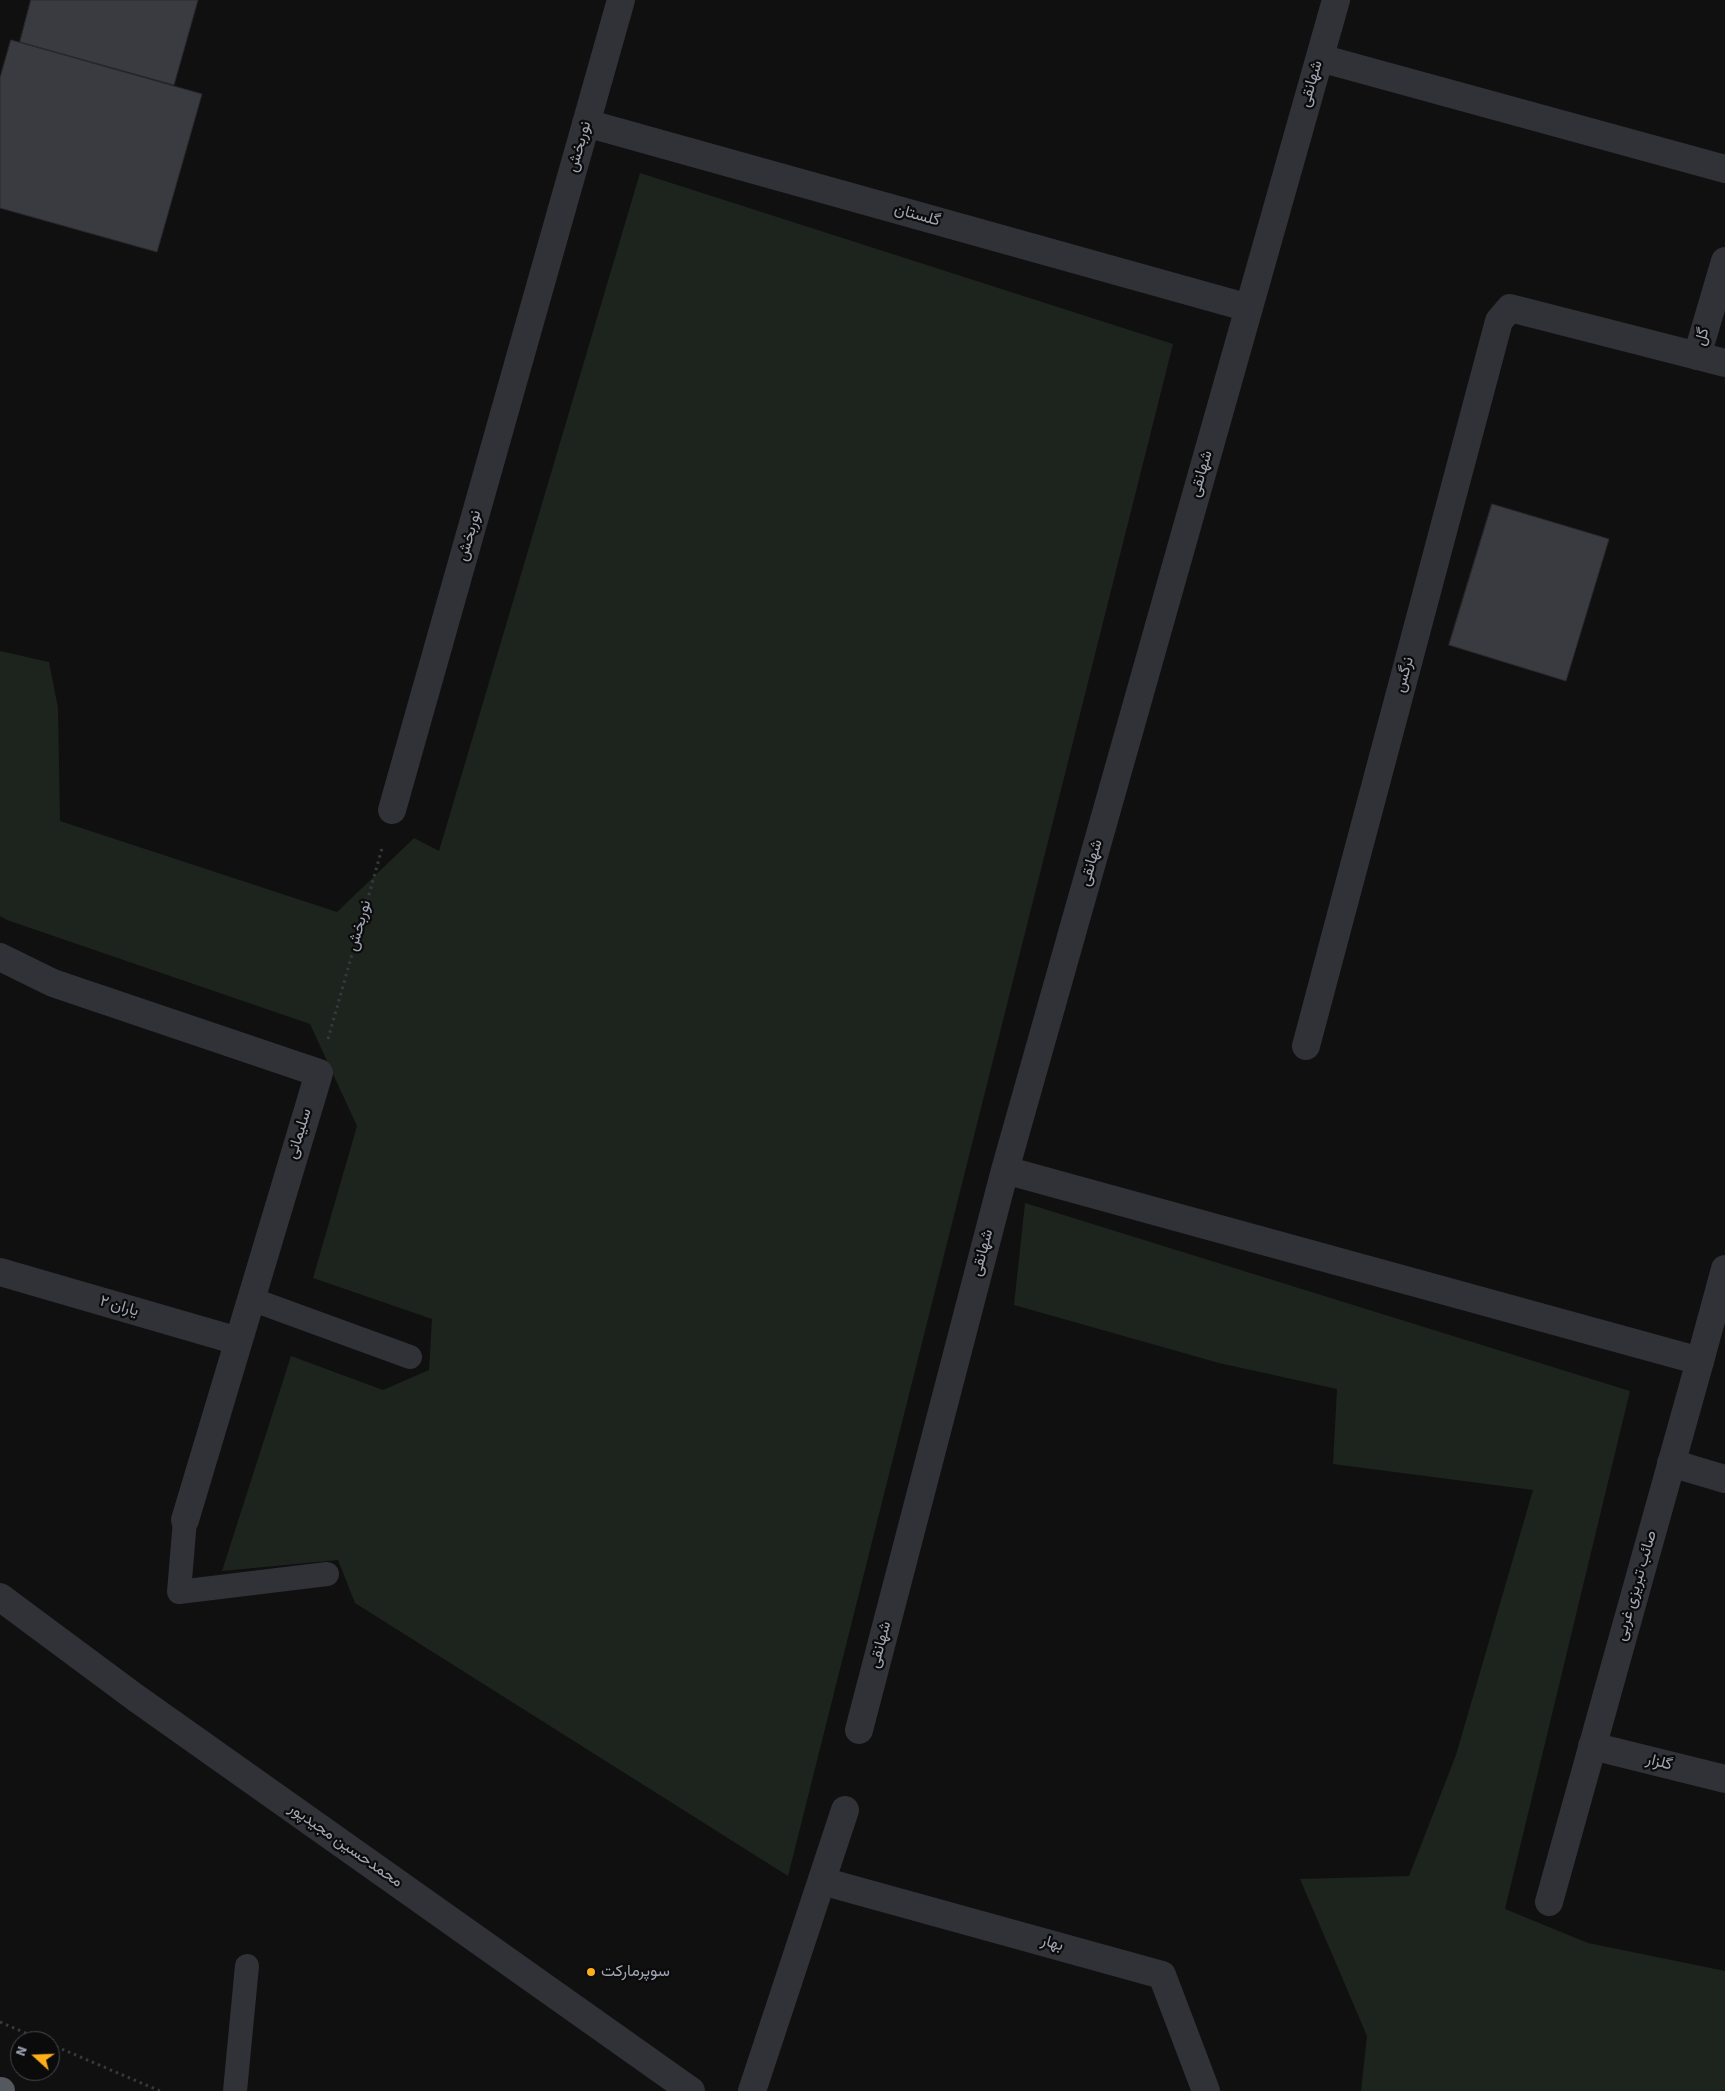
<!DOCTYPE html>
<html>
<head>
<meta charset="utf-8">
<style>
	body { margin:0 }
	#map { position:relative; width:1725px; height:2091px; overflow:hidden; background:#101011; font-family:"Source Sans 3",sans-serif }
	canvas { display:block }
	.north { position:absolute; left:10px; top:2031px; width:50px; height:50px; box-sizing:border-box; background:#0b0b0c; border:1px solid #47494f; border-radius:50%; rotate:290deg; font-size:14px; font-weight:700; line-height:20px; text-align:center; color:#a0a6b4 }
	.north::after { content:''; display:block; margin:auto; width:18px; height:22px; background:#ffae1a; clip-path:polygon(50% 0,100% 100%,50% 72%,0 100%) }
</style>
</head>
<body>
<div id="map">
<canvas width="1725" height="2091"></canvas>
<div class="north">N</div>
</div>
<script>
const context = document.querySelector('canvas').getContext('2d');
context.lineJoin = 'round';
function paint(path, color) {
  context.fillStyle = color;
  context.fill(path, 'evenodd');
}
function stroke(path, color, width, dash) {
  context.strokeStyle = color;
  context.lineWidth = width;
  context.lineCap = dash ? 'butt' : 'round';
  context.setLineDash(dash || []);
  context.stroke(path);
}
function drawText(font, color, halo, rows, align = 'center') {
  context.font = font + ' "Source Sans 3",Vazirmatn,sans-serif';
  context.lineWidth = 4.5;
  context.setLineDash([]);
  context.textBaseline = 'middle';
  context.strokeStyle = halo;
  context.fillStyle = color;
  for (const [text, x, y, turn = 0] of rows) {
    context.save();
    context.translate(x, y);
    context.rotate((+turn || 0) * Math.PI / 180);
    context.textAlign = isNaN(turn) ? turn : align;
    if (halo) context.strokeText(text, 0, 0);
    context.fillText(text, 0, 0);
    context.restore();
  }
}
const green = new Path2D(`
	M 640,173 L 1173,344 L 788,1876 L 355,1603 L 338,1560 L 222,1571 L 291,1356 L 383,1390 L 429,1370 L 432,1319 L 313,1278 L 357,1126 L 310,1024 L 7,920 L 0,916 L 0,651 L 49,662 L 58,708 L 60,821 L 337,912 L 414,838 L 439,851 Z
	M 1025,1203 L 1630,1391 L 1505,1909 L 1588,1943 L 1725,1971 L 1725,2091 L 1361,2091 L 1367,2036 L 1300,1879 L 1409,1876 L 1456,1755 L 1533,1490 L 1333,1464 L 1337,1389 L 1219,1363 L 1014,1305 Z`);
const building = new Path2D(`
	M 31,0 L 198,0 L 174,85 L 20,42 Z
	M 11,40 L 202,94 L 157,252 L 0,208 L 0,78 Z
	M 1492,504 L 1609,539 L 1566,681 L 1449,645 Z`);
const path = new Path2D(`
	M 328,1039 L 383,845
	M 0,2022 L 44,2041
	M 50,2044 L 160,2091`);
const service = new Path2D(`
	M 251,1299 L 410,1357
	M 185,1520 L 179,1592 L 327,1574
	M 235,2091 L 247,1966`);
const minor = new Path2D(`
	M 1320,58 L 1725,169
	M 586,123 L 1249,308
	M 1697,356 L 1725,261
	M 392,810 L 621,0
	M 0,957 L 53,983 L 319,1073 L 185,1520
	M 1306,1046 L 1499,321 L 1510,308 L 1725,363
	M 1005,1170 L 1700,1361 L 1549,1902
	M 0,1272 L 238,1341
	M 1671,1463 L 1725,1479
	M 0,1597 L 136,1698 L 691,2091
	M 859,1730 L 1005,1170 L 1336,0
	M 1592,1746 L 1725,1779
	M 822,1881 L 1162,1975 L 1206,2091
	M 752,2091 L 845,1810`);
const tertiary = new Path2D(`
	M 1700,1361 L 1725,1269`);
const trunk = new Path2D(`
	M 0,2091 L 1,2091`);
const markers = [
	[591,1972,5,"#ffae1a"]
];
const streetNames = [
	["شهانقی",1312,84,-74],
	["نوربخش",580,147,-74],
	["گلستان",917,216,16],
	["گل",1703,337,-74],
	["شهانقی",1202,474,-74],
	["نوربخش",470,536,-74],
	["نرگس",1405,675,-75],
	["شهانقی",1092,863,-74],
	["نوربخش",360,926,-74],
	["سلیمانی",300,1134,-73],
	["شهانقی",983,1253,-75],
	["یاران ٢",119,1307,16],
	["صائب تبریزی غربی",1637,1586,-74],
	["شهانقی",881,1645,-75],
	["گلزار",1659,1763,14],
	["محمدحسین مجیدپور",345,1846,35],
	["بهار",1052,1944,16]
];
const poiNames = [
	["سوپرمارکت",601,1972]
];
paint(green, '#1c241d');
paint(building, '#3a3b40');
stroke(building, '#2a2a2e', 1);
stroke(path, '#36393e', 3, [2.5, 4]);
stroke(service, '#313237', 24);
stroke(minor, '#313237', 28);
stroke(tertiary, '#313237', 28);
stroke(trunk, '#54585f', 28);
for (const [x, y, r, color] of markers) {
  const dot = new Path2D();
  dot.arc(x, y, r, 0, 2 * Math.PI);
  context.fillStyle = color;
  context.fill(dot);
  stroke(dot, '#0b0b0c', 2);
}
drawText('16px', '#a0a6b4', '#0b0b0c', streetNames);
drawText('16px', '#a0a6b4', '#0b0b0c', poiNames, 'left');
</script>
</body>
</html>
